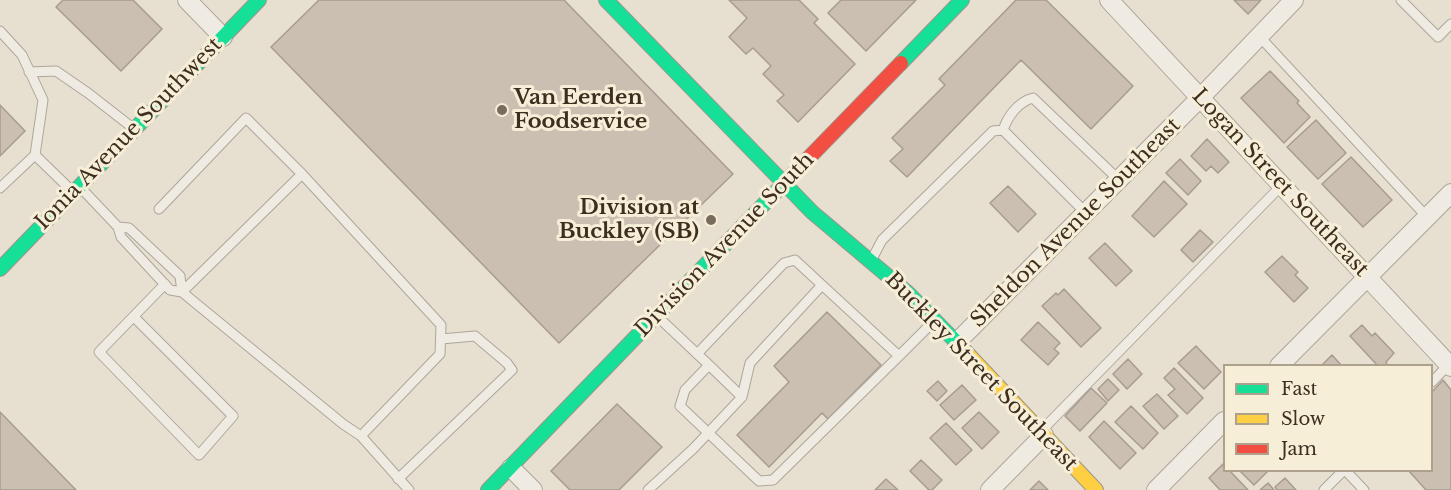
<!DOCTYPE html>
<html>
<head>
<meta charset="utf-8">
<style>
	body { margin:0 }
	#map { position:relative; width:1451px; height:490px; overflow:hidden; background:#e7e0d1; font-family:"Libre Baskerville",serif }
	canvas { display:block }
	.legend { position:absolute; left:1223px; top:364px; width:210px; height:108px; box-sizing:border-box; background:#f7eed8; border:2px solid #ada18e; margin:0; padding:8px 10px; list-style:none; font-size:18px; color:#3d2e20 }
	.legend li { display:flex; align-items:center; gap:12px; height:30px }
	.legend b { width:30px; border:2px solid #ada18e }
</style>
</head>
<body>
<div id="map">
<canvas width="1451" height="490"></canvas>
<ul class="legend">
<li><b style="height:8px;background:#16e098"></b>Fast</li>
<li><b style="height:8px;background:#ffcf43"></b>Slow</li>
<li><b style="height:8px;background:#f24e42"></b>Jam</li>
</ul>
</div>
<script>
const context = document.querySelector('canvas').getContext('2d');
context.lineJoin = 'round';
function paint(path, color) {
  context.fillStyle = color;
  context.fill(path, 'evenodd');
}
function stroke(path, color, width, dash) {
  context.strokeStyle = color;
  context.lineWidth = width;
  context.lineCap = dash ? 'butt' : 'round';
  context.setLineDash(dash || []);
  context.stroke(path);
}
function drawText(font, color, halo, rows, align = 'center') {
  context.font = font + ' "Libre Baskerville",serif';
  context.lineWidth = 6;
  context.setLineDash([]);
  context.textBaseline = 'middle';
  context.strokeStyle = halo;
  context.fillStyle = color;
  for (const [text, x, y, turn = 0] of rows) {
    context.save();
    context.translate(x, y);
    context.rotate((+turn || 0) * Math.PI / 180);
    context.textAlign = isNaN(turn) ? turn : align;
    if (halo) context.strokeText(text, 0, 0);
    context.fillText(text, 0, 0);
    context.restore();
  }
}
const building = new Path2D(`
	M 63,0 L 133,0 L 162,29 L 121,71 L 56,7 Z
	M 319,0 L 564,0 L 733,174 L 559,343 L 271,47 Z
	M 729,0 L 799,0 L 818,19 L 814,23 L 855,64 L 798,122 L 777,101 L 784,95 L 763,74 L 771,66 L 753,48 L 746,54 L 729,37 L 747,18 Z
	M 841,0 L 916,0 L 866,51 L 828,13 Z
	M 1016,0 L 1046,0 L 1133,86 L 1091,129 L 1021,60 L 907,177 L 890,161 L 903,149 L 892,138 L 945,85 L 939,79 Z
	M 1234,0 L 1261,0 L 1248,14 Z
	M 1270,71 L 1299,101 L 1297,103 L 1310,117 L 1284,143 L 1241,98 Z
	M 0,105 L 25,131 L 0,156 Z
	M 1316,120 L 1346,153 L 1318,179 L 1287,147 Z
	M 1207,139 L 1229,162 L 1218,173 L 1211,166 L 1206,171 L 1191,156 Z
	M 1351,157 L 1392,200 L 1363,227 L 1322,184 Z
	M 1180,159 L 1201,181 L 1188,195 L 1166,173 Z
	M 1164,181 L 1187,204 L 1154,237 L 1132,216 Z
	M 1008,186 L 1036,214 L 1018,232 L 990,203 Z
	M 1200,230 L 1213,242 L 1193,262 L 1181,250 Z
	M 1105,243 L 1132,271 L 1116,286 L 1089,258 Z
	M 1282,256 L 1298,272 L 1295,275 L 1308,288 L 1294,302 L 1265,272 Z
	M 1064,289 L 1101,328 L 1081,347 L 1042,306 L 1056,293 L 1058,295 Z
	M 827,312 L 881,365 L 828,419 L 822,413 L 769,467 L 737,435 L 789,382 L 774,366 Z
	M 1038,322 L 1060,343 L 1054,349 L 1059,353 L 1048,365 L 1021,340 Z
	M 1362,325 L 1372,336 L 1375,333 L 1394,353 L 1386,362 L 1388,366 L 1378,366 L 1350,336 Z
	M 1196,346 L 1221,372 L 1204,389 L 1178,363 Z
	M 1332,355 L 1342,366 L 1321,366 Z
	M 1128,359 L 1142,374 L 1127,389 L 1113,374 Z
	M 1174,368 L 1203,398 L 1187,414 L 1168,395 L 1175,389 L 1164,378 Z
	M 1108,379 L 1119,390 L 1108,401 L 1098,389 Z
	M 1443,380 L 1451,390 L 1451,490 L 1426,490 L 1408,470 L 1432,470 L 1432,392 Z
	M 938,381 L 947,391 L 937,401 L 927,391 Z
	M 962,385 L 976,400 L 954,420 L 940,405 Z
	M 1091,388 L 1107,403 L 1080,431 L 1065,416 Z
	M 1157,394 L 1178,416 L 1164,429 L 1143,406 Z
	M 617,404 L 662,447 L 619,490 L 570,490 L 551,471 Z
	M 1131,406 L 1158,433 L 1143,449 L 1115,422 Z
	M 0,412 L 76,490 L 0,490 Z
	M 979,412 L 999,432 L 982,449 L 962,428 Z
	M 1104,421 L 1136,453 L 1120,469 L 1089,437 Z
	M 946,423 L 972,450 L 956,465 L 930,438 Z
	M 921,460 L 942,480 L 932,490 L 929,490 L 910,471 Z
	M 1223,464 L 1224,470 L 1229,470 L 1248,490 L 1220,490 L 1209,478 Z
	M 1239,470 L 1269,470 L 1254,485 Z
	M 1285,478 L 1296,490 L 1277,490 L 1275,487 Z
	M 886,479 L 898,490 L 875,490 Z
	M 1039,481 L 1048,490 L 1030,490 Z
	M 1268,483 L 1274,490 L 1260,490 Z`);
const lane = new Path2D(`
	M 1401,0 L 1438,37 L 1451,24
	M 0,31 L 22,55 L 43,100 L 35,155
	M 1259,36 L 1427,217
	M 29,72 L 56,71 L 88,93 L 133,128
	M 1003,130 C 1008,116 1018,102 1033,98 L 1119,180
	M 302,174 L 441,325 L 440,354 L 361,436 L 343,424 L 182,292 Z
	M 0,188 L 35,155 L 72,191
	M 81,188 L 118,227 L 121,237 L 170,290 L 182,292 L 180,276 L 129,228 L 118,227
	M 159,209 L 246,118 L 302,174
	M 872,259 L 882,240 L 993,131 L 1003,130 L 1086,213
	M 134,317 L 233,416 L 199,455 L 99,352 L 165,284
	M 658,317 L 709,365 L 685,390 L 680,406 L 759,481 L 773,480 L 899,356
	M 697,354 L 784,263 L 795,260 L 822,285
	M 709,365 L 742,397
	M 1432,382 L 1451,362
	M 1042,430 L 1282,185
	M 361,436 L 409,490
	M 1345,470 L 1364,490
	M 398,479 L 512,370 L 507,363 L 475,336 L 441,339
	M 648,490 L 693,449 L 742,397 L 750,363 L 822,285 L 899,356 L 933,322
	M 1324,490 L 1344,470`);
const street = new Path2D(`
	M 187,0 L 223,37
	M 1109,0 L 1451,367
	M 957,342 L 1200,98 L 1294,0
	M 1279,366 L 1451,193
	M 511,468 L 533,490
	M 990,490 L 1044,435
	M 1156,490 L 1224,421`);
const fast = new Path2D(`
	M 606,0 L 812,212 L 908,293 L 966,352
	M 901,63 L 962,0
	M 0,269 L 259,0
	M 488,490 L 796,171`);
const slow = new Path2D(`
	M 966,352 L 1096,490`);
const jam = new Path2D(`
	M 796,171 L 901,63`);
const markers = [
	[502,110,6,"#786c5e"],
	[711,220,6,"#786c5e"]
];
const poiNames = [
	["Van Eerden",514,98],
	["Foodservice",514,122],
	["Division at",699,208,"right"],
	["Buckley (SB)",699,232,"right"]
];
const streetNames = [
	["Ionia Avenue Southwest",129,134,-46],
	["Logan Street Southeast",1280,183,47],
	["Sheldon Avenue Southeast",1076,223,-45],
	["Division Avenue South",725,245,-46],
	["Buckley Street Southeast",981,372,46]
];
paint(building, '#cbbfb2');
stroke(building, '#a89c90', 1.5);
stroke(lane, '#ada599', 11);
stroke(street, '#ada599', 20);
stroke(fast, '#9c958a', 16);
stroke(slow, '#9c958a', 16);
stroke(jam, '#9c958a', 16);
stroke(lane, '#efebe3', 9);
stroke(street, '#efebe3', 18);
stroke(fast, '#16e098', 14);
stroke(slow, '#ffcf43', 14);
stroke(jam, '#f24e42', 14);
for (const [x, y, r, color] of markers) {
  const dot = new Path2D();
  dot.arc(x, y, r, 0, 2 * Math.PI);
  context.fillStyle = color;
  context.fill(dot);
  stroke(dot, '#f7eed8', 2);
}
drawText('bold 21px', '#3d2e20', '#f7eed8', poiNames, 'left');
drawText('21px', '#3d2e20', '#f7eed8', streetNames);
</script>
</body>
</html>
